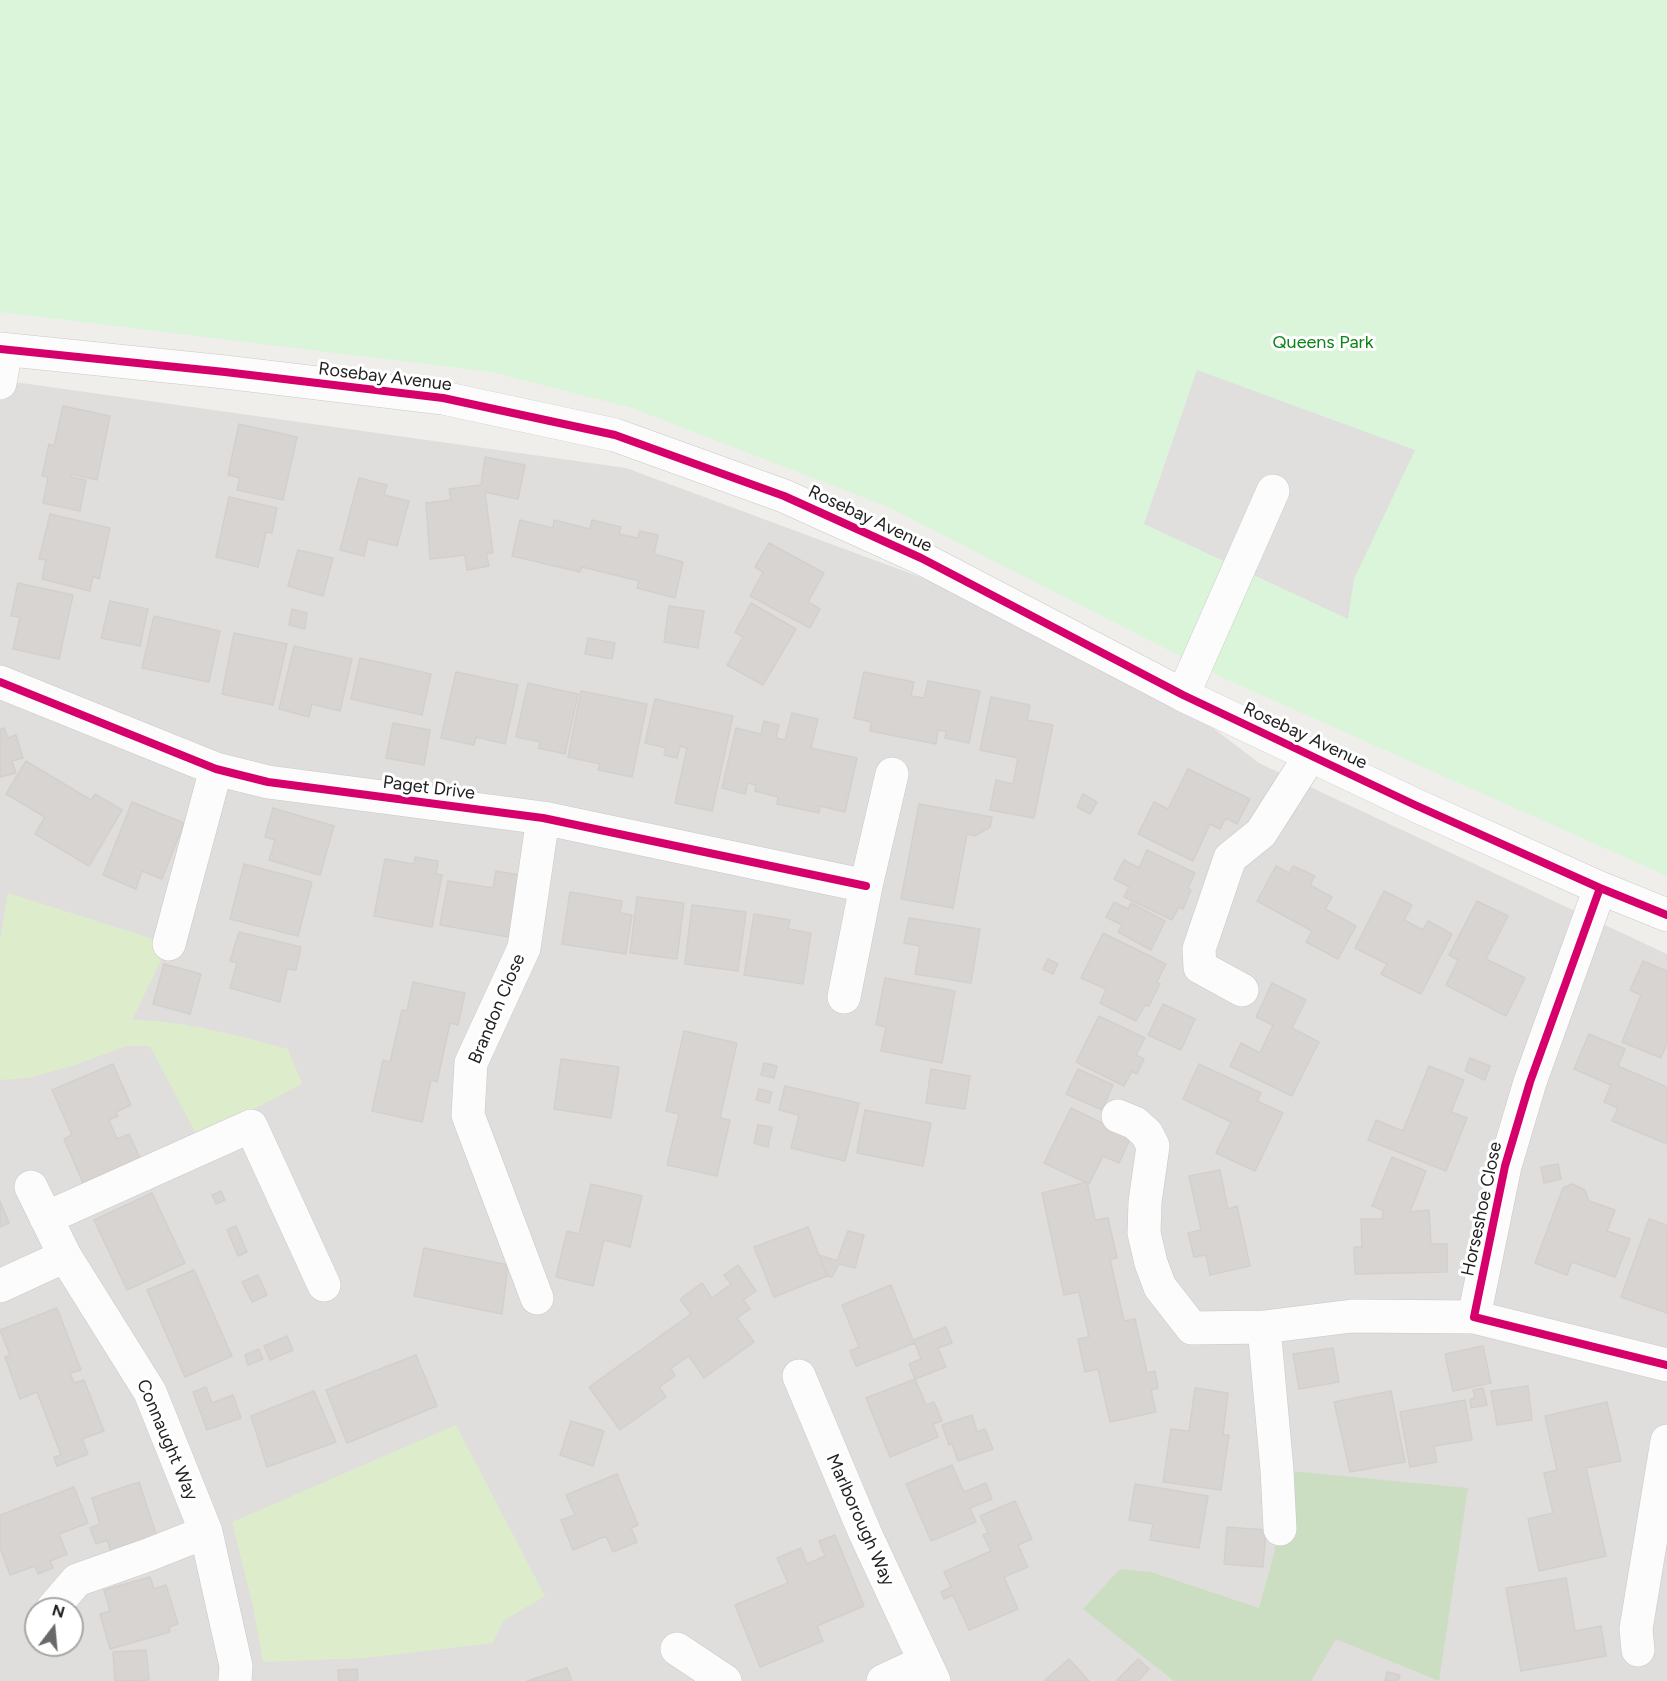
<!DOCTYPE html>
<html>
<head>
<meta charset="utf-8">
<style>
	body { margin:0 }
	#map { position:relative; width:1667px; height:1681px; overflow:hidden; background:#f0eeeb; font-family:Figtree,sans-serif }
	canvas { display:block }
	.north { position:absolute; left:24px; top:1597px; width:60px; height:60px; box-sizing:border-box; background:#fff; border:2px solid #a7a7a7; border-radius:50%; rotate:16deg; font-size:16px; font-weight:700; line-height:24px; text-align:center; color:#222 }
	.north::after { content:''; display:block; margin:auto; width:21px; height:27px; background:#6a6968; clip-path:polygon(50% 0,100% 100%,50% 72%,0 100%) }
</style>
</head>
<body>
<div id="map">
<canvas width="1667" height="1681"></canvas>
<div class="north">N</div>
</div>
<script>
const context = document.querySelector('canvas').getContext('2d');
context.lineJoin = 'round';
function paint(path, color) {
  context.fillStyle = color;
  context.fill(path, 'evenodd');
}
function stroke(path, color, width, dash) {
  context.strokeStyle = color;
  context.lineWidth = width;
  context.lineCap = dash ? 'butt' : 'round';
  context.setLineDash(dash || []);
  context.stroke(path);
}
function drawText(font, color, halo, rows, align = 'center') {
  context.font = font + ' Figtree,sans-serif';
  context.lineWidth = 6;
  context.setLineDash([]);
  context.textBaseline = 'middle';
  context.strokeStyle = halo;
  context.fillStyle = color;
  for (const [text, x, y, turn = 0] of rows) {
    context.save();
    context.translate(x, y);
    context.rotate((+turn || 0) * Math.PI / 180);
    context.textAlign = isNaN(turn) ? turn : align;
    if (halo) context.strokeText(text, 0, 0);
    context.fillText(text, 0, 0);
    context.restore();
  }
}
const residential = new Path2D(`
	M 0,380 L 626,468 L 928,580 L 1141,673 L 1259,763 L 1667,954 L 1667,1681 L 0,1681 ZM 36,1609 L 72,1609 L 72,1645 L 36,1645 Z`);
const grass = new Path2D(`
	M 8,893 L 169,944 L 132,1020 C 182,1020 239,1036 288,1049 L 302,1084 L 198,1138 L 150,1046 L 127,1046 L 72,1066 L 28,1078 L 0,1080 L 0,940 Z
	M 456,1425 L 545,1596 L 503,1621 L 493,1643 L 366,1658 L 263,1662 L 253,1606 L 232,1522 Z`);
const forest = new Path2D(`
	M 1280,1470 L 1468,1488 L 1439,1681 L 1336,1639 L 1311,1681 L 1174,1681 L 1083,1609 L 1120,1569 L 1151,1572 L 1259,1608 L 1270,1569 L 1280,1529 Z`);
const park = new Path2D(`
	M 0,0 L 1667,0 L 1667,876 L 1219,676 L 888,507 L 629,407 L 491,372 L 0,312 Z`);
const parking = new Path2D(`
	M 1197,370 L 1415,450 L 1354,579 L 1348,619 L 1144,524 Z`);
const building = new Path2D(`
	M 63,406 L 110,416 L 97,480 L 71,474 L 71,477 L 86,480 L 80,511 L 43,503 L 48,477 L 42,476 L 49,444 L 54,446 Z
	M 239,424 L 297,437 L 283,500 L 237,490 L 240,478 L 228,475 Z
	M 485,457 L 525,465 L 518,499 L 485,492 L 493,553 L 486,553 L 489,566 L 467,570 L 465,555 L 430,559 L 426,503 L 451,500 L 449,489 L 481,485 Z
	M 359,478 L 387,485 L 384,495 L 409,501 L 397,546 L 368,539 L 364,556 L 340,550 Z
	M 229,497 L 277,508 L 272,533 L 266,532 L 258,567 L 216,557 Z
	M 50,514 L 110,528 L 99,579 L 93,576 L 90,591 L 42,579 L 46,560 L 39,559 Z
	M 520,520 L 553,528 L 554,520 L 590,529 L 592,520 L 621,527 L 619,534 L 638,538 L 640,531 L 658,535 L 654,554 L 683,562 L 675,598 L 637,588 L 639,581 L 582,567 L 580,572 L 512,556 Z
	M 769,543 L 824,573 L 808,602 L 820,609 L 810,628 L 750,596 L 763,572 L 755,567 Z
	M 298,550 L 333,558 L 323,596 L 288,586 Z
	M 18,583 L 73,595 L 59,659 L 13,649 L 20,617 L 11,616 Z
	M 110,601 L 148,609 L 140,646 L 101,638 Z
	M 751,603 L 796,629 L 763,685 L 727,665 L 743,637 L 735,632 Z
	M 669,606 L 704,611 L 698,648 L 664,642 Z
	M 292,609 L 307,613 L 305,629 L 289,625 Z
	M 154,616 L 220,631 L 209,682 L 142,668 Z
	M 234,633 L 287,644 L 273,705 L 222,694 Z
	M 588,638 L 615,643 L 612,659 L 585,654 Z
	M 294,646 L 352,659 L 340,711 L 312,704 L 309,717 L 279,709 Z
	M 360,658 L 431,674 L 422,715 L 351,699 Z
	M 456,672 L 518,685 L 505,744 L 476,737 L 474,745 L 441,738 Z
	M 864,672 L 914,682 L 911,696 L 924,698 L 928,681 L 980,691 L 969,743 L 945,738 L 946,731 L 938,730 L 936,744 L 870,731 L 871,722 L 854,718 Z
	M 528,683 L 578,694 L 565,754 L 538,748 L 541,742 L 516,737 Z
	M 581,691 L 647,704 L 632,777 L 598,770 L 600,764 L 568,757 Z
	M 991,697 L 1030,705 L 1027,720 L 1053,725 L 1034,818 L 990,810 L 996,780 L 1013,784 L 1018,758 L 980,750 Z
	M 655,699 L 733,716 L 712,811 L 675,803 L 687,748 L 680,746 L 677,758 L 664,755 L 666,748 L 645,743 Z
	M 792,713 L 818,719 L 811,748 L 857,758 L 845,812 L 820,806 L 819,813 L 777,804 L 778,797 L 755,791 L 756,785 L 748,783 L 745,794 L 722,788 L 736,728 L 761,734 L 764,721 L 779,725 L 776,738 L 785,740 Z
	M 393,723 L 430,730 L 424,765 L 386,758 Z
	M 4,728 L 8,738 L 16,735 L 23,758 L 12,761 L 16,773 L 0,777 L 0,729 Z
	M 26,761 L 91,800 L 95,794 L 122,810 L 89,866 L 35,834 L 45,817 L 6,794 Z
	M 1188,769 L 1250,799 L 1237,824 L 1226,818 L 1220,829 L 1210,824 L 1193,861 L 1138,834 L 1154,802 L 1168,809 Z
	M 1083,794 L 1097,802 L 1090,814 L 1077,807 Z
	M 132,802 L 184,823 L 162,879 L 142,871 L 136,889 L 103,875 Z
	M 919,804 L 992,817 L 990,827 L 975,836 L 967,834 L 953,908 L 901,899 Z
	M 273,808 L 334,826 L 320,875 L 269,860 L 275,840 L 265,837 Z
	M 1147,850 L 1195,873 L 1188,888 L 1191,890 L 1183,909 L 1179,907 L 1172,920 L 1124,897 L 1129,887 L 1114,879 L 1124,860 L 1139,868 Z
	M 415,857 L 438,861 L 436,874 L 442,875 L 432,927 L 374,916 L 385,859 L 414,864 Z
	M 244,864 L 312,882 L 298,936 L 230,919 Z
	M 1276,866 L 1289,873 L 1293,866 L 1315,876 L 1310,885 L 1332,897 L 1325,909 L 1356,926 L 1338,959 L 1306,942 L 1312,931 L 1257,901 Z
	M 496,871 L 520,875 L 509,937 L 440,925 L 448,881 L 493,888 Z
	M 1384,891 L 1412,905 L 1404,920 L 1423,930 L 1428,921 L 1452,934 L 1421,994 L 1381,974 L 1387,964 L 1355,948 Z
	M 570,892 L 622,901 L 620,913 L 632,915 L 626,954 L 562,944 Z
	M 637,897 L 684,903 L 677,959 L 630,953 Z
	M 1477,901 L 1508,916 L 1486,959 L 1525,978 L 1506,1016 L 1446,985 L 1458,960 L 1449,955 Z
	M 1114,902 L 1128,909 L 1131,903 L 1165,921 L 1151,950 L 1118,932 L 1122,925 L 1106,917 Z
	M 692,905 L 746,912 L 738,971 L 685,964 Z
	M 754,914 L 790,920 L 788,929 L 811,933 L 803,984 L 744,975 Z
	M 909,918 L 980,929 L 971,983 L 915,974 L 920,946 L 904,943 Z
	M 239,932 L 301,947 L 296,970 L 287,969 L 280,1002 L 230,988 L 237,963 L 230,961 Z
	M 1103,933 L 1166,964 L 1157,982 L 1160,984 L 1149,1006 L 1145,1005 L 1136,1021 L 1100,1003 L 1106,989 L 1081,978 Z
	M 1048,959 L 1058,964 L 1053,974 L 1043,969 Z
	M 1643,961 L 1667,971 L 1667,1043 L 1661,1058 L 1622,1042 L 1641,995 L 1630,990 Z
	M 164,964 L 201,974 L 190,1014 L 153,1004 Z
	M 885,978 L 955,991 L 942,1063 L 881,1051 L 886,1027 L 876,1025 Z
	M 413,982 L 465,993 L 458,1025 L 450,1023 L 437,1082 L 431,1080 L 422,1122 L 372,1111 L 383,1060 L 390,1062 L 402,1010 L 407,1011 Z
	M 1272,983 L 1306,1000 L 1292,1028 L 1319,1042 L 1292,1096 L 1230,1066 L 1241,1043 L 1260,1053 L 1273,1025 L 1256,1017 Z
	M 1163,1004 L 1195,1019 L 1181,1050 L 1148,1035 Z
	M 1099,1016 L 1145,1038 L 1136,1055 L 1144,1059 L 1137,1074 L 1132,1071 L 1124,1086 L 1076,1062 Z
	M 684,1031 L 737,1043 L 720,1118 L 730,1120 L 717,1176 L 667,1165 L 679,1114 L 666,1111 Z
	M 1589,1034 L 1625,1049 L 1618,1066 L 1667,1087 L 1667,1144 L 1612,1121 L 1618,1108 L 1604,1102 L 1611,1085 L 1574,1069 Z
	M 1470,1058 L 1490,1066 L 1485,1080 L 1465,1071 Z
	M 561,1059 L 619,1067 L 611,1118 L 554,1109 Z
	M 764,1063 L 777,1066 L 774,1078 L 761,1075 Z
	M 113,1064 L 131,1105 L 116,1112 L 118,1116 L 109,1120 L 117,1139 L 129,1134 L 140,1158 L 83,1183 L 64,1139 L 72,1135 L 52,1090 Z
	M 1199,1064 L 1261,1093 L 1257,1101 L 1283,1113 L 1255,1171 L 1216,1153 L 1231,1122 L 1183,1099 Z
	M 1429,1066 L 1464,1080 L 1451,1112 L 1467,1118 L 1446,1171 L 1368,1140 L 1376,1120 L 1403,1131 Z
	M 931,1069 L 970,1076 L 965,1109 L 926,1103 Z
	M 1078,1069 L 1113,1085 L 1102,1110 L 1066,1094 Z
	M 785,1086 L 859,1103 L 845,1161 L 791,1148 L 799,1115 L 779,1110 Z
	M 759,1089 L 772,1092 L 769,1103 L 756,1100 Z
	M 1071,1108 L 1131,1137 L 1119,1163 L 1103,1156 L 1089,1184 L 1044,1163 Z
	M 865,1110 L 931,1123 L 923,1166 L 857,1153 Z
	M 758,1125 L 772,1127 L 768,1147 L 754,1143 Z
	M 1392,1157 L 1426,1171 L 1410,1212 L 1429,1210 L 1431,1244 L 1447,1244 L 1447,1272 L 1355,1274 L 1354,1247 L 1362,1247 L 1361,1219 L 1382,1219 L 1383,1210 L 1372,1206 Z
	M 1558,1164 L 1561,1179 L 1544,1183 L 1541,1167 Z
	M 1220,1170 L 1228,1209 L 1237,1206 L 1250,1266 L 1210,1275 L 1206,1255 L 1194,1257 L 1188,1233 L 1201,1230 L 1189,1176 Z
	M 1087,1182 L 1095,1220 L 1108,1218 L 1117,1258 L 1110,1259 L 1124,1321 L 1135,1319 L 1147,1373 L 1155,1371 L 1158,1388 L 1151,1390 L 1156,1412 L 1110,1422 L 1098,1369 L 1085,1372 L 1078,1339 L 1089,1337 L 1079,1292 L 1064,1295 L 1042,1193 Z
	M 591,1184 L 642,1196 L 630,1247 L 604,1240 L 593,1286 L 556,1277 L 567,1231 L 579,1234 Z
	M 1572,1184 L 1585,1190 L 1589,1201 L 1615,1210 L 1607,1231 L 1630,1239 L 1615,1277 L 1572,1262 L 1567,1275 L 1535,1263 L 1563,1188 Z
	M 221,1191 L 225,1200 L 216,1204 L 212,1195 Z
	M 152,1193 L 185,1263 L 127,1290 L 94,1220 Z
	M 0,1201 L 9,1223 L 0,1227 Z
	M 1649,1219 L 1667,1225 L 1667,1313 L 1621,1297 Z
	M 236,1226 L 247,1252 L 238,1256 L 227,1230 Z
	M 808,1227 L 827,1276 L 774,1297 L 754,1247 Z
	M 848,1231 L 864,1235 L 855,1268 L 839,1264 L 832,1277 L 827,1276 L 819,1255 L 837,1261 Z
	M 424,1248 L 508,1265 L 502,1314 L 414,1296 Z
	M 738,1265 L 756,1291 L 743,1300 L 750,1309 L 737,1318 L 754,1342 L 704,1378 L 689,1356 L 671,1368 L 675,1376 L 659,1387 L 666,1397 L 620,1430 L 589,1387 L 691,1314 L 680,1299 L 702,1283 L 712,1298 L 731,1284 L 724,1275 Z
	M 194,1270 L 232,1356 L 185,1377 L 147,1290 Z
	M 258,1275 L 267,1295 L 252,1302 L 242,1282 Z
	M 891,1285 L 913,1340 L 946,1327 L 952,1343 L 938,1348 L 946,1367 L 915,1379 L 909,1364 L 921,1359 L 915,1343 L 856,1366 L 850,1351 L 859,1347 L 842,1305 Z
	M 57,1308 L 81,1370 L 70,1373 L 74,1383 L 84,1380 L 104,1431 L 82,1439 L 88,1454 L 57,1466 L 54,1457 L 61,1455 L 37,1392 L 20,1399 L 5,1357 L 10,1355 L 0,1330 Z
	M 287,1336 L 293,1350 L 270,1360 L 264,1346 Z
	M 1483,1346 L 1491,1383 L 1453,1391 L 1445,1354 Z
	M 1333,1348 L 1339,1382 L 1299,1389 L 1293,1354 Z
	M 259,1349 L 263,1359 L 248,1365 L 245,1355 Z
	M 416,1355 L 437,1406 L 347,1443 L 326,1390 Z
	M 915,1379 L 926,1405 L 934,1402 L 942,1421 L 933,1424 L 938,1437 L 890,1457 L 866,1398 Z
	M 1528,1386 L 1532,1420 L 1497,1425 L 1491,1391 Z
	M 206,1387 L 212,1403 L 233,1395 L 241,1418 L 207,1430 L 193,1392 Z
	M 1195,1388 L 1228,1393 L 1223,1435 L 1229,1435 L 1221,1490 L 1163,1482 L 1171,1429 L 1189,1431 Z
	M 1483,1388 L 1487,1405 L 1471,1408 L 1470,1399 L 1475,1398 L 1473,1390 Z
	M 314,1391 L 336,1442 L 267,1467 L 251,1416 Z
	M 1391,1391 L 1405,1462 L 1350,1472 L 1334,1402 Z
	M 1465,1400 L 1472,1440 L 1434,1446 L 1437,1462 L 1410,1467 L 1400,1412 Z
	M 1607,1402 L 1621,1461 L 1586,1468 L 1606,1556 L 1539,1571 L 1528,1519 L 1553,1513 L 1544,1473 L 1557,1470 L 1545,1416 Z
	M 972,1415 L 977,1432 L 985,1429 L 993,1449 L 958,1461 L 952,1444 L 949,1445 L 942,1425 Z
	M 571,1421 L 604,1431 L 593,1466 L 560,1455 Z
	M 952,1465 L 964,1492 L 986,1483 L 992,1499 L 970,1508 L 976,1522 L 931,1541 L 906,1484 Z
	M 617,1474 L 638,1525 L 631,1528 L 637,1542 L 613,1552 L 606,1536 L 573,1550 L 561,1520 L 575,1515 L 566,1495 Z
	M 139,1482 L 158,1540 L 112,1555 L 107,1540 L 96,1544 L 90,1528 L 100,1524 L 92,1498 Z
	M 1135,1484 L 1208,1496 L 1199,1548 L 1150,1540 L 1153,1524 L 1129,1520 Z
	M 74,1487 L 88,1523 L 59,1534 L 67,1554 L 50,1561 L 53,1568 L 38,1574 L 35,1566 L 10,1575 L 0,1547 L 0,1515 Z
	M 1015,1501 L 1032,1539 L 1018,1545 L 1028,1567 L 1004,1577 L 1018,1609 L 969,1630 L 953,1595 L 944,1599 L 941,1592 L 951,1587 L 944,1572 L 991,1551 L 983,1535 L 988,1533 L 980,1516 Z
	M 1227,1527 L 1266,1530 L 1263,1567 L 1224,1564 Z
	M 835,1535 L 864,1606 L 817,1626 L 823,1641 L 760,1667 L 735,1605 L 788,1583 L 777,1558 L 801,1548 L 807,1564 L 825,1556 L 819,1541 Z
	M 150,1577 L 154,1589 L 166,1585 L 178,1624 L 169,1627 L 170,1632 L 110,1649 L 100,1614 L 110,1611 L 104,1590 Z
	M 1566,1578 L 1575,1631 L 1601,1626 L 1606,1656 L 1521,1671 L 1506,1588 Z
	M 146,1650 L 149,1680 L 115,1681 L 113,1652 Z
	M 1069,1659 L 1089,1681 L 1044,1681 Z
	M 1138,1659 L 1149,1669 L 1138,1681 L 1116,1681 Z
	M 567,1668 L 572,1681 L 527,1681 Z
	M 357,1669 L 358,1681 L 339,1681 L 338,1670 Z
	M 1387,1672 L 1400,1675 L 1398,1681 L 1385,1681 Z`);
const minor = new Path2D(`
	M 0,349 L 225,372 L 443,398 L 615,435 L 784,496 L 921,558 L 1183,695 L 1415,805 L 1600,888 L 1667,915
	M 0,383 L 6,350
	M 0,682 L 216,769 L 268,782 L 543,818 L 866,886
	M 1183,695 L 1273,491
	M 1600,888 L 1530,1082 L 1505,1166 L 1474,1317 L 1667,1365
	M 169,944 L 216,769
	M 1242,990 L 1200,967 L 1199,949 L 1230,858 L 1261,833 L 1310,756
	M 844,997 L 866,886 L 892,774
	M 1118,1116 L 1135,1123 L 1147,1134 L 1153,1146 L 1145,1202 L 1144,1233 L 1151,1263 L 1160,1287 L 1192,1328 L 1264,1327 L 1352,1316 L 1474,1317
	M 31,1187 L 65,1256 L 150,1392 L 206,1532 L 236,1666 L 235,1681
	M 46,1218 L 251,1126 L 324,1285
	M 0,1286 L 65,1256
	M 537,1298 L 468,1115 L 471,1063 L 524,948 L 543,818
	M 1264,1327 L 1277,1470 L 1280,1529
	M 799,1376 L 865,1533 L 934,1681
	M 52,1609 L 77,1580 L 148,1555 L 206,1532
	M 677,1649 L 725,1681
	M 1638,1650 L 1636,1629 L 1667,1441
	M 883,1681 L 924,1662`);
const cycleway = new Path2D(`
	M 0,349 L 225,372 L 443,398 L 615,435 L 784,496 L 921,558 L 1183,695 L 1415,805 L 1600,888 L 1667,915
	M 0,682 L 216,769 L 268,782 L 543,818 L 866,886
	M 1600,888 L 1530,1082 L 1505,1166 L 1474,1317 L 1667,1365`);
const parkNames = [
	["Queens Park",1323,343]
];
const streetNames = [
	["Rosebay Avenue",385,377,7],
	["Rosebay Avenue",870,519,25],
	["Rosebay Avenue",1305,736,25],
	["Paget Drive",429,788,7],
	["Brandon Close",497,1009,-67],
	["Horseshoe Close",1482,1209,-78],
	["Connaught Way",167,1440,67],
	["Marlborough Way",860,1520,66]
];
paint(residential, '#dfdedc');
paint(grass, '#ddeccb');
paint(forest, '#cbdec1');
paint(park, '#daf5da');
paint(parking, '#e0dfde');
paint(building, '#d7d4d2');
stroke(building, '#d3d0cc', 1.5);
stroke(minor, '#c9c8c7', 34);
stroke(minor, '#fdfcfc', 33);
stroke(cycleway, '#d6006c', 8);
drawText('18px', '#0c8416', '#fff', parkNames);
drawText('18px', '#222', '#fff', streetNames);
</script>
</body>
</html>
